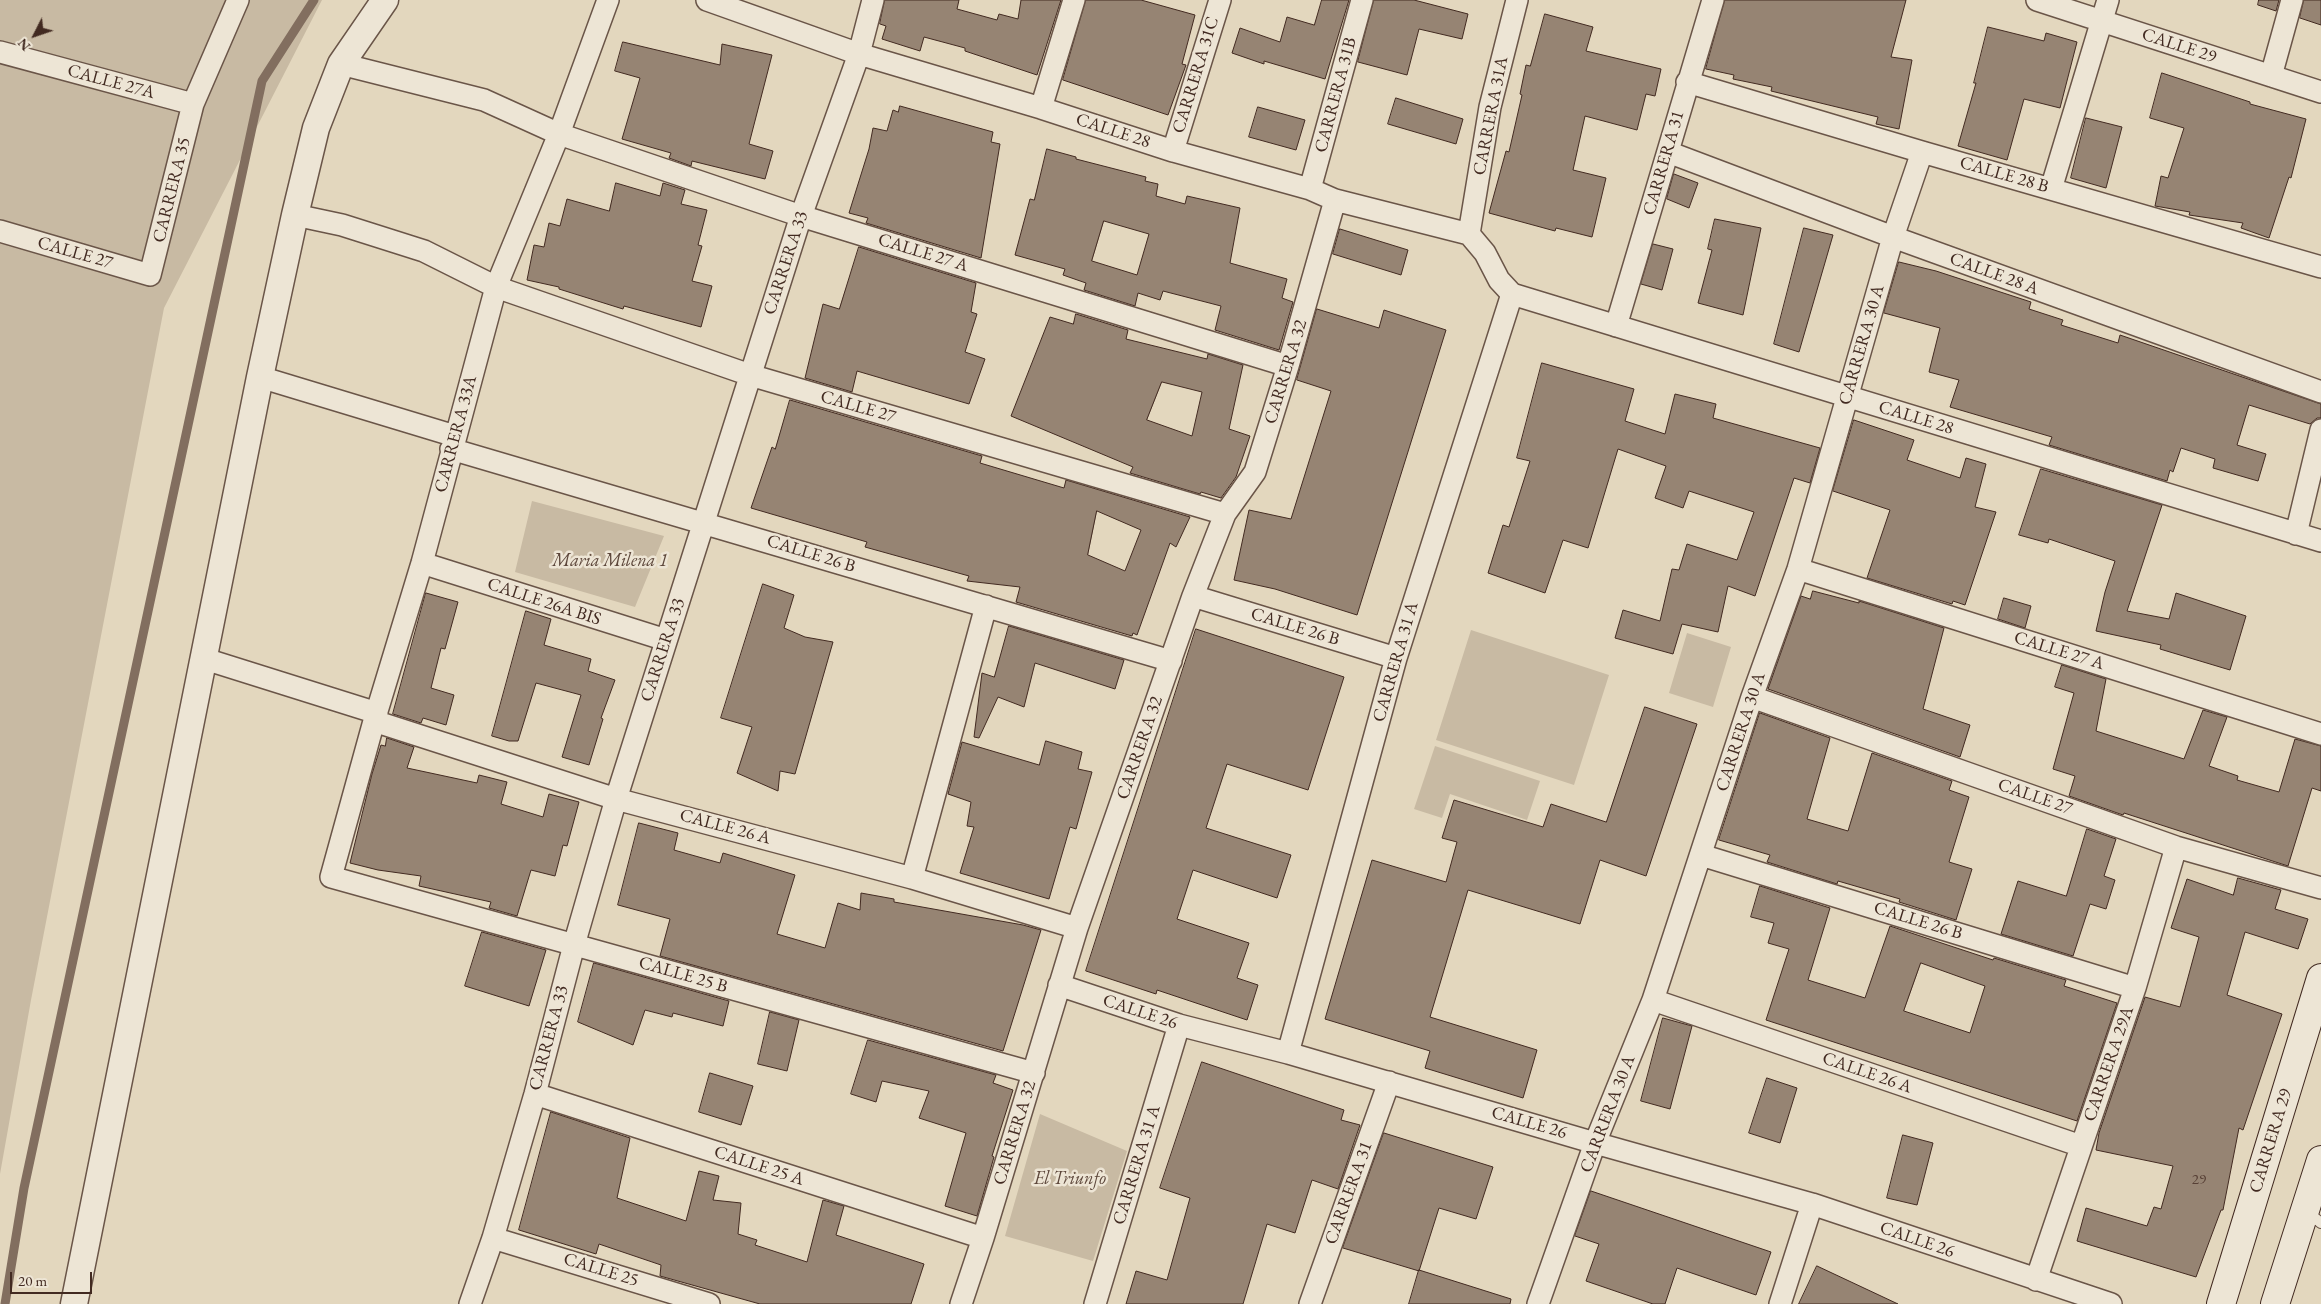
<!DOCTYPE html>
<html>
<head>
<meta charset="utf-8">
<style>
	body { margin:0 }
	#map { position:relative; width:2321px; height:1304px; overflow:hidden; background:#e3d7be; font-family:"EB Garamond",serif }
	canvas { display:block }
	.north { position:absolute; left:10px; top:10px; width:50px; height:50px; -webkit-text-stroke:4px #ede5d5; paint-order:stroke; rotate:229deg; font-size:14px; font-weight:700; line-height:20px; text-align:center; color:#422a21 }
	.north::after { content:''; display:block; margin:auto; width:18px; height:22px; background:#422a21; clip-path:polygon(50% 0,100% 100%,50% 72%,0 100%) }
	.scale { position:absolute; left:10px; top:1272px; width:82px; height:22px; box-sizing:border-box; border:2px solid #422a21; border-top:0; padding-left:6px; font-size:15px; line-height:18px; white-space:nowrap; color:#422a21; -webkit-text-stroke:4px #ede5d5; paint-order:stroke }
</style>
</head>
<body>
<div id="map">
<canvas width="2321" height="1304"></canvas>
<div class="north">N</div>
<div class="scale">20 m</div>
</div>
<script>
const context = document.querySelector('canvas').getContext('2d');
context.lineJoin = 'round';
function paint(path, color) {
  context.fillStyle = color;
  context.fill(path, 'evenodd');
}
function stroke(path, color, width, dash) {
  context.strokeStyle = color;
  context.lineWidth = width;
  context.lineCap = dash ? 'butt' : 'round';
  context.setLineDash(dash || []);
  context.stroke(path);
}
function drawText(font, color, halo, rows, align = 'center') {
  context.font = font + ' "EB Garamond",serif';
  context.lineWidth = 5;
  context.setLineDash([]);
  context.textBaseline = 'middle';
  context.strokeStyle = halo;
  context.fillStyle = color;
  for (const [text, x, y, turn = 0] of rows) {
    context.save();
    context.translate(x, y);
    context.rotate((+turn || 0) * Math.PI / 180);
    context.textAlign = isNaN(turn) ? turn : align;
    if (halo) context.strokeText(text, 0, 0);
    context.fillText(text, 0, 0);
    context.restore();
  }
}
const green = new Path2D(`
	M 0,0 L 322,0 L 164,308 L 31,1000 L 0,1174 Z
	M 532,501 L 664,536 L 635,607 L 515,572 Z
	M 1471,630 L 1609,675 L 1574,785 L 1436,740 Z
	M 1687,633 L 1731,647 L 1713,707 L 1669,693 Z
	M 1435,746 L 1540,781 L 1527,820 L 1450,794 L 1442,818 L 1414,809 Z
	M 1040,1114 L 1127,1151 L 1093,1261 L 1005,1236 Z`);
const stream = new Path2D(`
	M 5,1304 L 24,1188 L 262,81 L 314,0`);
const building = new Path2D(`
	M 885,0 L 959,0 L 957,9 L 997,20 L 999,14 L 1018,19 L 1021,0 L 1061,0 L 1037,75 L 965,51 L 965,48 L 924,37 L 920,51 L 882,39 L 886,26 L 880,24 Z
	M 1086,0 L 1141,0 L 1195,15 L 1182,64 L 1186,65 L 1168,115 L 1063,80 Z
	M 1322,0 L 1349,0 L 1325,79 L 1264,61 L 1264,64 L 1232,53 L 1240,28 L 1280,42 L 1287,17 L 1314,25 Z
	M 1374,0 L 1414,0 L 1468,14 L 1462,39 L 1419,29 L 1407,75 L 1358,62 Z
	M 1725,0 L 1906,0 L 1891,57 L 1912,60 L 1899,129 L 1876,124 L 1878,117 L 1771,91 L 1772,87 L 1733,79 L 1734,75 L 1706,69 Z
	M 2259,0 L 2279,0 L 2276,11 L 2258,5 Z
	M 2304,0 L 2321,0 L 2321,25 L 2300,18 Z
	M 1545,14 L 1593,27 L 1586,51 L 1661,69 L 1655,96 L 1646,94 L 1637,130 L 1585,116 L 1573,170 L 1606,178 L 1592,237 L 1556,228 L 1555,231 L 1489,213 L 1506,151 L 1509,152 L 1522,95 L 1520,94 L 1526,65 L 1530,66 Z
	M 1988,27 L 2044,41 L 2046,33 L 2077,42 L 2060,108 L 2024,99 L 2007,160 L 1958,146 L 1976,83 L 1974,83 Z
	M 623,42 L 720,65 L 722,44 L 772,55 L 749,144 L 773,151 L 765,179 L 692,161 L 691,166 L 669,158 L 671,153 L 622,139 L 640,78 L 615,71 Z
	M 2162,73 L 2250,102 L 2250,104 L 2306,119 L 2291,178 L 2289,177 L 2269,238 L 2241,228 L 2243,223 L 2189,215 L 2190,212 L 2155,206 L 2161,176 L 2168,178 L 2184,128 L 2150,118 Z
	M 1396,98 L 1463,119 L 1456,144 L 1388,124 Z
	M 900,106 L 993,132 L 991,142 L 1000,144 L 981,258 L 866,223 L 868,218 L 849,213 L 869,149 L 873,128 L 887,131 L 893,110 L 898,112 Z
	M 1258,107 L 1305,120 L 1296,150 L 1249,137 Z
	M 2086,118 L 2122,127 L 2106,188 L 2071,178 Z
	M 1047,149 L 1076,157 L 1076,159 L 1146,177 L 1145,181 L 1158,184 L 1156,196 L 1185,204 L 1187,196 L 1240,208 L 1230,263 L 1287,279 L 1282,298 L 1293,302 L 1279,350 L 1215,330 L 1221,306 L 1163,291 L 1160,300 L 1138,293 L 1135,306 L 1084,290 L 1086,283 L 1063,275 L 1065,269 L 1015,255 L 1030,199 L 1034,200 ZM 1104,221 L 1149,234 L 1137,275 L 1092,261 Z
	M 1674,174 L 1698,183 L 1689,208 L 1667,199 Z
	M 616,183 L 660,196 L 663,183 L 685,190 L 681,204 L 707,210 L 698,245 L 702,246 L 692,281 L 712,286 L 701,327 L 624,306 L 623,309 L 559,289 L 559,287 L 527,280 L 534,245 L 544,247 L 549,223 L 560,226 L 567,199 L 609,211 Z
	M 1715,219 L 1761,228 L 1743,315 L 1698,303 L 1712,250 L 1708,249 Z
	M 1804,228 L 1833,235 L 1799,352 L 1774,344 Z
	M 1340,229 L 1408,250 L 1401,275 L 1333,254 Z
	M 1653,244 L 1673,249 L 1662,290 L 1641,284 Z
	M 859,247 L 976,283 L 971,312 L 977,314 L 965,352 L 985,359 L 969,404 L 857,371 L 852,392 L 805,378 L 823,304 L 839,309 Z
	M 1899,262 L 1936,271 L 2031,302 L 2029,309 L 2063,320 L 2061,325 L 2118,343 L 2120,335 L 2321,404 L 2321,418 L 2317,418 L 2310,424 L 2249,405 L 2237,445 L 2266,454 L 2258,481 L 2213,468 L 2215,459 L 2181,448 L 2173,472 L 2170,470 L 2167,481 L 2049,445 L 2052,437 L 1950,407 L 1959,380 L 1929,372 L 1940,328 L 1884,313 Z
	M 1317,309 L 1379,328 L 1384,310 L 1446,330 L 1357,615 L 1275,589 L 1234,580 L 1249,510 L 1291,519 L 1331,391 L 1297,380 Z
	M 1076,314 L 1128,330 L 1126,339 L 1207,359 L 1208,354 L 1243,365 L 1229,429 L 1250,436 L 1236,477 L 1221,498 L 1201,492 L 1200,494 L 1130,473 L 1133,467 L 1011,416 L 1050,317 L 1073,324 ZM 1162,382 L 1202,392 L 1192,436 L 1147,420 Z
	M 1542,363 L 1634,389 L 1625,421 L 1665,434 L 1675,394 L 1716,404 L 1713,418 L 1820,448 L 1810,483 L 1794,478 L 1755,596 L 1728,586 L 1718,632 L 1682,624 L 1673,654 L 1615,638 L 1623,610 L 1660,621 L 1672,569 L 1679,570 L 1687,544 L 1737,560 L 1754,512 L 1689,491 L 1683,508 L 1655,498 L 1666,466 L 1618,449 L 1588,548 L 1563,540 L 1545,593 L 1488,573 L 1503,525 L 1509,527 L 1530,461 L 1517,458 Z
	M 790,400 L 982,456 L 980,463 L 1064,488 L 1066,480 L 1190,517 L 1176,547 L 1170,543 L 1137,635 L 1133,633 L 1132,636 L 1016,602 L 1020,587 L 967,581 L 969,576 L 865,547 L 867,542 L 751,508 L 772,447 L 775,449 ZM 1097,511 L 1141,530 L 1125,571 L 1088,555 Z
	M 1854,420 L 1914,440 L 1907,460 L 1960,478 L 1966,458 L 1986,464 L 1975,507 L 1996,512 L 1965,605 L 1953,601 L 1952,604 L 1867,578 L 1890,510 L 1833,491 Z
	M 2041,469 L 2162,505 L 2127,611 L 2169,619 L 2176,593 L 2246,616 L 2230,670 L 2160,649 L 2161,645 L 2096,631 L 2105,592 L 2115,561 L 2049,539 L 2048,543 L 2019,535 Z
	M 763,584 L 794,595 L 784,628 L 805,637 L 833,642 L 795,774 L 780,771 L 778,791 L 737,773 L 752,727 L 721,718 Z
	M 1813,591 L 1859,603 L 1859,601 L 1944,628 L 1923,709 L 1970,725 L 1960,757 L 1768,689 L 1801,596 L 1810,599 Z
	M 426,593 L 458,602 L 445,649 L 441,648 L 431,688 L 454,695 L 446,725 L 423,718 L 421,723 L 393,714 Z
	M 2004,598 L 2031,606 L 2025,628 L 1998,619 Z
	M 526,611 L 551,619 L 544,645 L 591,659 L 588,671 L 615,680 L 601,718 L 603,719 L 589,765 L 562,757 L 581,695 L 536,683 L 518,741 L 509,741 L 492,736 Z
	M 1009,626 L 1124,660 L 1115,689 L 1035,663 L 1024,707 L 998,697 L 979,738 L 974,737 L 982,673 L 994,677 Z
	M 1196,629 L 1344,677 L 1308,790 L 1227,764 L 1206,828 L 1291,855 L 1277,898 L 1193,870 L 1177,919 L 1249,943 L 1237,978 L 1258,985 L 1247,1020 L 1157,990 L 1156,994 L 1086,971 Z
	M 2062,665 L 2106,679 L 2096,731 L 2137,744 L 2184,759 L 2203,710 L 2227,717 L 2209,766 L 2238,776 L 2237,780 L 2279,792 L 2295,739 L 2321,746 L 2321,791 L 2312,788 L 2288,866 L 2124,813 L 2123,815 L 2069,796 L 2075,776 L 2053,769 L 2074,693 L 2055,687 Z
	M 1645,707 L 1697,724 L 1646,876 L 1600,860 L 1580,924 L 1468,890 L 1430,1017 L 1537,1050 L 1523,1098 L 1425,1068 L 1430,1051 L 1325,1019 L 1372,860 L 1446,882 L 1457,842 L 1442,838 L 1454,800 L 1543,827 L 1551,804 L 1606,822 Z
	M 1760,713 L 1830,738 L 1807,819 L 1848,831 L 1872,753 L 1952,781 L 1949,790 L 1969,797 L 1949,862 L 1972,869 L 1956,920 L 1899,902 L 1900,899 L 1838,881 L 1837,884 L 1767,862 L 1770,855 L 1719,840 Z
	M 387,738 L 414,747 L 407,768 L 477,783 L 479,775 L 507,782 L 501,804 L 543,817 L 549,794 L 579,802 L 567,846 L 563,845 L 555,876 L 531,870 L 517,916 L 489,908 L 491,902 L 419,886 L 421,876 L 378,870 L 350,863 L 372,774 L 381,745 L 385,746 Z
	M 1046,741 L 1082,752 L 1078,769 L 1092,772 L 1076,829 L 1070,827 L 1049,899 L 960,873 L 974,827 L 967,826 L 971,802 L 948,794 L 962,742 L 1039,765 Z
	M 639,823 L 678,833 L 674,850 L 720,863 L 723,853 L 795,875 L 777,934 L 825,948 L 838,903 L 860,910 L 861,893 L 894,899 L 894,902 L 1023,925 L 1041,930 L 1003,1051 L 660,956 L 670,919 L 618,905 Z
	M 2087,829 L 2116,839 L 2104,876 L 2115,880 L 2106,909 L 2090,904 L 2073,956 L 2001,934 L 2018,881 L 2066,896 Z
	M 2238,878 L 2281,890 L 2275,909 L 2308,919 L 2298,949 L 2245,932 L 2227,995 L 2282,1014 L 2243,1130 L 2239,1128 L 2223,1210 L 2221,1210 L 2196,1277 L 2077,1241 L 2086,1208 L 2147,1226 L 2154,1207 L 2161,1209 L 2173,1166 L 2096,1150 L 2099,1133 L 2145,997 L 2180,1007 L 2199,937 L 2171,928 L 2187,879 L 2233,895 Z
	M 1760,886 L 1830,908 L 1808,980 L 1865,998 L 1890,926 L 1993,960 L 1994,958 L 2066,980 L 2064,986 L 2117,1003 L 2077,1121 L 1766,1020 L 1789,949 L 1768,943 L 1774,923 L 1751,917 ZM 1921,963 L 1985,986 L 1970,1033 L 1904,1011 Z
	M 482,932 L 546,950 L 529,1006 L 465,986 Z
	M 594,963 L 729,1001 L 723,1026 L 673,1013 L 672,1017 L 645,1010 L 633,1045 L 578,1022 Z
	M 770,1012 L 799,1020 L 787,1071 L 758,1064 Z
	M 1663,1018 L 1692,1026 L 1670,1109 L 1641,1101 Z
	M 868,1040 L 996,1075 L 993,1083 L 1013,1090 L 992,1156 L 994,1157 L 977,1216 L 945,1206 L 966,1133 L 919,1118 L 929,1091 L 882,1081 L 876,1102 L 851,1094 Z
	M 1202,1062 L 1344,1110 L 1341,1120 L 1360,1125 L 1338,1189 L 1312,1180 L 1295,1233 L 1267,1224 L 1243,1304 L 1126,1304 L 1136,1271 L 1167,1280 L 1190,1198 L 1160,1188 Z
	M 710,1073 L 753,1086 L 741,1125 L 699,1112 Z
	M 1767,1078 L 1797,1088 L 1780,1143 L 1749,1133 Z
	M 551,1112 L 630,1138 L 617,1198 L 686,1221 L 699,1171 L 719,1176 L 713,1200 L 741,1203 L 738,1234 L 757,1240 L 755,1245 L 807,1262 L 823,1200 L 844,1206 L 836,1235 L 924,1264 L 911,1304 L 760,1304 L 660,1276 L 661,1265 L 599,1244 L 596,1254 L 519,1230 Z
	M 1384,1133 L 1493,1167 L 1476,1219 L 1439,1208 L 1419,1271 L 1343,1248 Z
	M 1903,1135 L 1933,1143 L 1917,1205 L 1887,1198 Z
	M 1591,1191 L 1771,1252 L 1756,1295 L 1677,1268 L 1665,1304 L 1653,1304 L 1586,1281 L 1599,1244 L 1575,1236 Z
	M 1817,1266 L 1898,1304 L 1799,1304 Z
	M 1419,1270 L 1511,1299 L 1510,1304 L 1409,1304 Z`);
const service = new Path2D(`
	M 2306,1211 L 2321,1223`);
const minor = new Path2D(`
	M 608,0 L 559,134 L 496,287 L 422,563 L 374,721 L 331,877 L 1034,1073
	M 707,0 L 859,54 L 1041,108 L 1173,151 L 1310,189 L 1335,200 L 1469,234 L 1485,253 L 1499,280 L 1512,294 L 1396,658 L 1288,1053
	M 2037,0 L 2321,92
	M 0,52 L 193,104
	M 341,64 L 484,100 L 559,134 L 801,216 L 1288,366
	M 2271,76 L 2292,0
	M 1687,82 L 1922,152 L 2321,267
	M 1041,108 L 1074,0
	M 1173,151 L 1220,0
	M 1668,152 L 1893,237 L 2321,392
	M 1310,189 L 1362,0
	M 2051,189 L 2108,0
	M 295,215 L 342,225 L 424,251 L 496,287 L 750,375 L 1225,514
	M 0,231 L 150,275 L 193,104 L 238,0
	M 1469,234 L 1490,107 L 1517,0
	M 1512,294 L 2321,541
	M 1616,326 L 1713,0
	M 260,377 L 455,436
	M 451,449 L 1171,661
	M 2296,534 L 2321,430
	M 422,563 L 666,640
	M 1798,569 L 2321,734
	M 1193,596 L 1396,658
	M 205,659 L 377,713
	M 1752,697 L 2176,847 L 2321,888
	M 374,721 L 616,799 L 912,878 L 1077,928
	M 1701,855 L 2135,988
	M 912,878 L 986,606
	M 1059,985 L 1179,1025 L 1288,1053 L 1595,1143 L 1812,1204 L 2111,1304
	M 1653,1000 L 2081,1146
	M 535,1094 L 983,1238
	M 493,1238 L 709,1304
	M 2036,1280 L 2135,988 L 2176,847
	M 470,1304 L 493,1238 L 535,1094 L 574,945 L 616,799 L 801,216 L 859,54 L 873,0
	M 961,1304 L 983,1238 L 1077,928 L 1193,596 L 1225,514 L 1255,472 L 1288,366 L 1335,200
	M 1095,1304 L 1179,1025
	M 1310,1304 L 1389,1082
	M 1538,1304 L 1595,1143 L 1653,1000 L 1752,697 L 1798,569 L 1893,237 L 1922,152
	M 1780,1304 L 1812,1204`);
const tertiary = new Path2D(`
	M 74,1304 L 260,377 L 295,215 L 316,128 L 341,64 L 385,0`);
const secondary = new Path2D(`
	M 2221,1304 L 2321,978
	M 2275,1304 L 2321,1160`);
const numberNames = [
	["29",2199,1180]
];
const streetNames = [
	["CALLE 29",2179,46,18],
	["CARRERA 31C",1196,75,-73],
	["CALLE 27A",111,82,15],
	["CARRERA 31B",1336,95,-75],
	["CARRERA 31A",1491,116,-79],
	["CALLE 28",1113,131,18],
	["CARRERA 31",1664,163,-74],
	["CALLE 28 B",2004,175,16],
	["CARRERA 35",172,190,-76],
	["CALLE 27",75,253,16],
	["CALLE 27 A",923,253,17],
	["CARRERA 33",786,263,-72],
	["CALLE 28 A",1994,274,20],
	["CARRERA 30 A",1862,345,-74],
	["CARRERA 32",1286,372,-73],
	["CALLE 27",858,407,16],
	["CALLE 28",1916,418,17],
	["CARRERA 33A",456,434,-75],
	["CALLE 26 B",811,554,17],
	["CALLE 26A BIS",544,602,18],
	["CALLE 26 B",1295,627,17],
	["CARRERA 33",663,650,-72],
	["CALLE 27 A",2059,651,17],
	["CARRERA 31 A",1396,662,-74],
	["CARRERA 30 A",1741,732,-72],
	["CARRERA 32",1140,748,-71],
	["CALLE 27",2035,797,19],
	["CALLE 26 A",725,827,15],
	["CALLE 26 B",1918,921,17],
	["CALLE 25 B",683,975,16],
	["CALLE 26",1140,1012,18],
	["CARRERA 33",549,1038,-75],
	["CARRERA 29A",2109,1064,-71],
	["CALLE 26 A",1867,1073,19],
	["CARRERA 30 A",1608,1114,-69],
	["CALLE 26",1529,1123,16],
	["CARRERA 32",1015,1133,-73],
	["CARRERA 29",2271,1141,-73],
	["CARRERA 31 A",1137,1165,-73],
	["CALLE 25 A",759,1166,18],
	["CARRERA 31",1349,1193,-70],
	["CALLE 26",1917,1240,19],
	["CALLE 25",601,1270,17]
];
const parkNames = [
	["Maria Milena 1",610,561],
	["El Triunfo",1070,1179]
];
paint(green, '#c8baa3');
stroke(stream, '#826e5f', 9);
paint(building, '#968473');
stroke(building, '#422a21', 1);
stroke(service, '#6a5548', 12);
stroke(minor, '#6a5548', 24);
stroke(tertiary, '#6a5548', 29);
stroke(secondary, '#422a21', 30);
stroke(service, '#ede5d5', 10);
stroke(minor, '#ede5d5', 21);
stroke(tertiary, '#ede5d5', 26);
stroke(secondary, '#ede5d5', 28);
drawText('15px', '#574036', null, numberNames);
drawText('18px', '#422a21', '#ede5d5', streetNames);
drawText('italic 18px', '#5d473b', '#ede5d5', parkNames);
</script>
</body>
</html>
